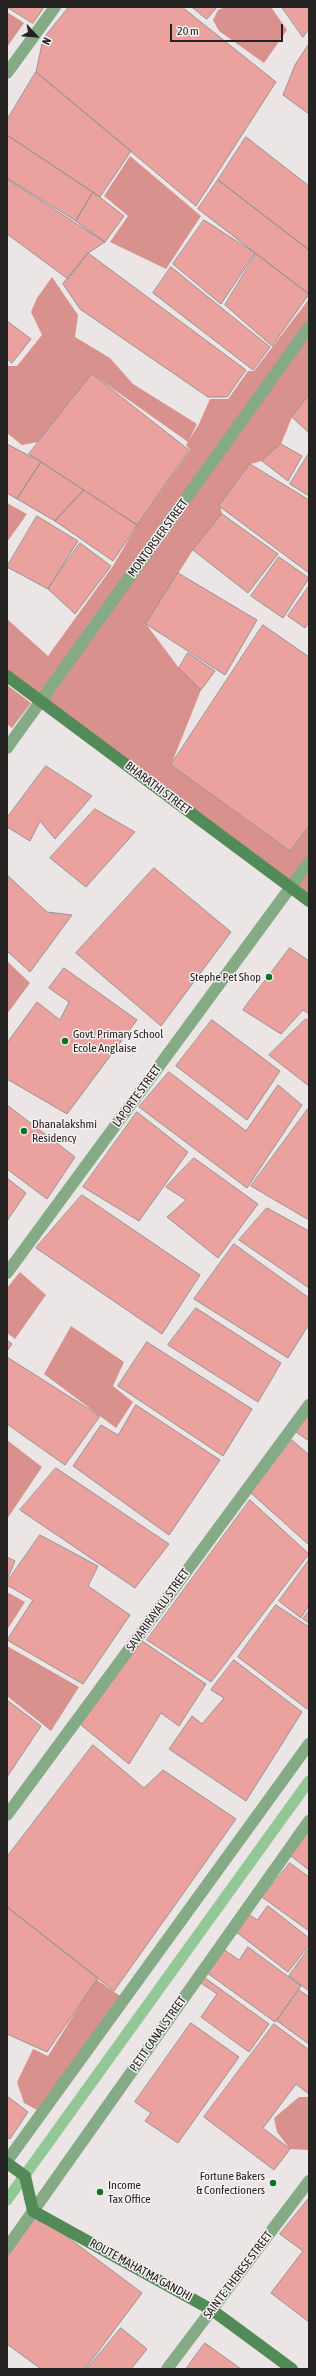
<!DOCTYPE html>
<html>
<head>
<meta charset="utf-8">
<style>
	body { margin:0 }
	#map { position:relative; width:316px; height:2376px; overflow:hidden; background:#ebe5e5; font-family:"Asap Condensed",sans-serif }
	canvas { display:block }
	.frame { position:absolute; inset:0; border:8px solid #252222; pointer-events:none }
	.north { position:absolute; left:16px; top:16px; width:40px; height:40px; -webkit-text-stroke:3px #f8f2f2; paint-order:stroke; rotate:116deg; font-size:11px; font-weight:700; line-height:16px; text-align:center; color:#252222 }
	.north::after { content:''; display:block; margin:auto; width:14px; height:18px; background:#252222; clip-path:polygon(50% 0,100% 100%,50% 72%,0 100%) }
	.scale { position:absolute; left:170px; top:24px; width:113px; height:18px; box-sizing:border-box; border:2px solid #252222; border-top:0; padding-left:5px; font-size:12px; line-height:14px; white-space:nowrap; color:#252222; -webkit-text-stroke:3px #f8f2f2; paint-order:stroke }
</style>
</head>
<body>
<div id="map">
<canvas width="316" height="2376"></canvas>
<div class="frame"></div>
<div class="north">N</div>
<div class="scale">20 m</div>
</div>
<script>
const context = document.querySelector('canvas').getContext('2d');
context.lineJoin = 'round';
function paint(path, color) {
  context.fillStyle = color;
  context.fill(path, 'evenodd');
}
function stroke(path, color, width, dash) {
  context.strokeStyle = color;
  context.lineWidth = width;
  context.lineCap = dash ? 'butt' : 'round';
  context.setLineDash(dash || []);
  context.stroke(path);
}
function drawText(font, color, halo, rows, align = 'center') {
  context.font = font + ' "Asap Condensed",sans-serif';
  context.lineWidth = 3;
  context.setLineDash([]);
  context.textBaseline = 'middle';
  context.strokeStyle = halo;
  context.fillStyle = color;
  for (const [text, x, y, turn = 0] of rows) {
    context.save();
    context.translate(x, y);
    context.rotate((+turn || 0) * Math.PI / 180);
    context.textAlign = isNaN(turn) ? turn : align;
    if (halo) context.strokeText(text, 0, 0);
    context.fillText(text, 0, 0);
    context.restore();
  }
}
const forest = new Path2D(`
	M 226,7 L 271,7 L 287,30 L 264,63 L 219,31 L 213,20 L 218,10 Z
	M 7,12 L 24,23 L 7,47 Z
	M 130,156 L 201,216 L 166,269 L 110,242 L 128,216 L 104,196 Z
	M 52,277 L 78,315 L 75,337 L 110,358 L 133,384 L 197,424 L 188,442 L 92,374 L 38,442 L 22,445 L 7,433 L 7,366 L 17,366 L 42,335 L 31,312 L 37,298 Z
	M 309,299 L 309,324 L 40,695 L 7,670 L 7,619 L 48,656 L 113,566 L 137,525 L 190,450 L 186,445 L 199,424 L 210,399 L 228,399 L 248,371 L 254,371 Z
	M 309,331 L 309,395 L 292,417 L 281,444 L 262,461 L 250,464 L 220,505 L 222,514 L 193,550 L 146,624 L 179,668 L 201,690 L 171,765 L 290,851 L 309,826 L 309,860 L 290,886 L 47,700 Z
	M 7,503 L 27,514 L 7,542 Z
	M 7,685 L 31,703 L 12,728 L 7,724 Z
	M 309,871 L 309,894 L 298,886 Z
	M 7,961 L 30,983 L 7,1014 Z
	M 20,1272 L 46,1295 L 15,1339 L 7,1333 L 7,1288 Z
	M 71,1326 L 124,1362 L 113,1386 L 133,1402 L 116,1428 L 44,1374 Z
	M 7,1440 L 42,1467 L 7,1519 Z
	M 7,1592 L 25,1602 L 7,1630 Z
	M 7,1646 L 79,1687 L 51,1731 L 7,1696 Z
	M 96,1979 L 123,1998 L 39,2111 L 24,2103 L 17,2082 L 33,2049 L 48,2056 Z
	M 299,2097 L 309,2097 L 309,2150 L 290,2149 L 277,2132 L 274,2118 Z`);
const stream = new Path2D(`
	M 7,2200 L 309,1781`);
const building = new Path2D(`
	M 7,7 L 44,7 L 33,23 Z
	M 69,7 L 182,7 L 276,82 L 196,206 L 36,72 L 43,39 Z
	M 192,7 L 217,7 L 207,19 Z
	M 282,7 L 309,7 L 309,29 L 303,37 Z
	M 309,44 L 309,114 L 283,95 L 295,65 Z
	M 36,72 L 131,151 L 100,197 L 7,135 L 7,120 Z
	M 7,135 L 93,192 L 76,221 L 7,178 Z
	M 246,137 L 309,186 L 309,250 L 218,180 Z
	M 7,179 L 105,242 L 88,253 L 68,279 L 7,234 Z
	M 218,180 L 309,250 L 309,294 L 198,209 Z
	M 93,192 L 124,216 L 105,242 L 76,221 Z
	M 204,220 L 255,253 L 221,304 L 173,264 Z
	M 88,253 L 246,370 L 227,397 L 208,397 L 80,309 L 63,284 Z
	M 256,254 L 309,294 L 272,346 L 225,305 Z
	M 171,267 L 270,347 L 253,370 L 153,293 Z
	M 7,321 L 31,339 L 12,363 L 7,359 Z
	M 92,374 L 189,450 L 137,525 L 29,454 Z
	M 309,395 L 309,433 L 292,417 Z
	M 7,444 L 41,462 L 17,499 L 7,493 Z
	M 281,444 L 302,456 L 288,481 L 262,461 Z
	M 309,453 L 309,496 L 290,484 Z
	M 41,462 L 84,490 L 55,521 L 17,499 Z
	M 250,464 L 309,500 L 309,573 L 219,506 Z
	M 84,490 L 137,525 L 113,561 L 55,521 Z
	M 222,514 L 278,554 L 248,593 L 193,550 Z
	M 37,516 L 78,541 L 48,589 L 7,567 Z
	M 80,543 L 111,566 L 75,614 L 48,589 Z
	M 279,557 L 309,578 L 283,618 L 251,596 Z
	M 178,573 L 257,620 L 225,675 L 146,624 Z
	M 309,586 L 309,622 L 305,628 L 288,616 Z
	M 263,625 L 309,657 L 309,826 L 290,851 L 171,765 Z
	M 188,653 L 215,671 L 201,690 L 179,668 Z
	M 46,766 L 92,796 L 55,839 L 40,821 L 30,841 L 7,827 L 7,818 Z
	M 95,809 L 135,832 L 86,887 L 50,858 Z
	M 154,868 L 231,932 L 161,1026 L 76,953 Z
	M 7,875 L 47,912 L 72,915 L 30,972 L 7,951 Z
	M 290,948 L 309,961 L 309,1014 L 303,1010 L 281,1034 L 243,1010 Z
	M 64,968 L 137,1020 L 67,1114 L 7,1079 L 7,1043 L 37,1002 L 60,1020 L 69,1002 L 49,988 Z
	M 306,1019 L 309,1021 L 309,1086 L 269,1055 Z
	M 212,1020 L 280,1071 L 247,1120 L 176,1066 Z
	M 169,1072 L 246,1131 L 278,1085 L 302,1105 L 247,1188 L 139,1107 Z
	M 7,1105 L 75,1157 L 47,1199 L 7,1169 Z
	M 308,1109 L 309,1110 L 309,1220 L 251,1186 Z
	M 137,1112 L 188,1152 L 139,1221 L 83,1187 Z
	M 194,1158 L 258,1204 L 218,1258 L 167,1217 L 186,1200 L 166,1187 Z
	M 7,1178 L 26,1193 L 7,1221 Z
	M 82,1195 L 200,1275 L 162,1334 L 36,1248 Z
	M 267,1208 L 309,1231 L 309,1288 L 239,1240 Z
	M 234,1244 L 309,1298 L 309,1324 L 288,1358 L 194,1299 Z
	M 196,1308 L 281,1363 L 258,1402 L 168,1345 Z
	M 7,1340 L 12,1344 L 7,1351 Z
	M 147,1342 L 252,1409 L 223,1456 L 118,1386 Z
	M 7,1357 L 100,1416 L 65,1465 L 7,1424 Z
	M 136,1405 L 220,1460 L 169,1535 L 73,1466 L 101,1425 L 118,1435 Z
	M 309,1413 L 309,1441 L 296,1432 Z
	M 292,1440 L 309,1455 L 309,1545 L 251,1493 Z
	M 56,1468 L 169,1544 L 135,1588 L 20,1510 Z
	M 250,1500 L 309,1554 L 211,1682 L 147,1640 Z
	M 40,1535 L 98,1566 L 88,1586 L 130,1615 L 83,1684 L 7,1640 L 33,1600 L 7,1585 L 7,1582 Z
	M 7,1557 L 15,1561 L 7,1580 Z
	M 309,1560 L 309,1605 L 301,1618 L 279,1601 Z
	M 276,1605 L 309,1627 L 309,1707 L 307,1709 L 238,1657 Z
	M 309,1611 L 309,1623 L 303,1619 Z
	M 142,1641 L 206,1684 L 179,1726 L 161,1713 L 129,1764 L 81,1725 Z
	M 234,1660 L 302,1712 L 246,1801 L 169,1749 L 192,1716 L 202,1724 L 224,1698 L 211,1690 Z
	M 7,1700 L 41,1726 L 7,1777 Z
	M 93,1745 L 144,1788 L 163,1770 L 236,1819 L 114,1991 L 7,1907 L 7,1857 Z
	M 309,1831 L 309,1870 L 291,1856 Z
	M 290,1863 L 309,1877 L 309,1931 L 262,1897 Z
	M 268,1906 L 309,1938 L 309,1945 L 288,1972 L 235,1931 L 249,1914 L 257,1920 Z
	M 7,1907 L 98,1978 L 47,2052 L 7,2034 Z
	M 248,1947 L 301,1986 L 275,2022 L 206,1972 L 223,1949 L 239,1960 Z
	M 309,1948 L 309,1991 L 289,1976 Z
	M 205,1978 L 269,2024 L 249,2052 L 201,2017 L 217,1994 L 201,1983 Z
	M 299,1990 L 309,1997 L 309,2044 L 277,2021 Z
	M 191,2023 L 239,2057 L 178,2143 L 145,2121 L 151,2113 L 135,2102 Z
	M 274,2024 L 309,2050 L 309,2094 L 296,2084 L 263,2128 L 290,2149 L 274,2170 L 204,2117 Z
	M 7,2096 L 28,2112 L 10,2139 L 7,2137 Z
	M 309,2198 L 309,2322 L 271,2293 L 303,2251 L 280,2234 Z
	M 38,2215 L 142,2293 L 85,2369 L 41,2369 L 7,2344 L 7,2257 Z
	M 121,2328 L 147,2349 L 131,2369 L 87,2369 Z
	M 205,2343 L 241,2369 L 186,2369 Z`);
const street = new Path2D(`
	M 7,73 L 55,7
	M 7,748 L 309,327
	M 7,1273 L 309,862
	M 7,1815 L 309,1405
	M 7,2161 L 309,1744
	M 7,2248 L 309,1821
	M 167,2369 L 309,2181`);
const secondary = new Path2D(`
	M 7,676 L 309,901
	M 7,2163 L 25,2176 L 33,2211 L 212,2310 L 292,2369`);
const markers = [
	[269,977,4,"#097223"],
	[65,1041,4,"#097223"],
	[24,1131,4,"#097223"],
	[273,2183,4,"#097223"],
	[100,2192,4,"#097223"]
];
const streetNames = [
	["MONTORSIER STREET",158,538,-54],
	["BHARATHI STREET",158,788,37],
	["LAPORTE STREET",137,1096,-54],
	["SAVARIRAYALU STREET",158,1610,-54],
	["PETIT CANAL STREET",158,2034,-55],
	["ROUTE MAHATMA GANDHI",141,2270,29],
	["SAINTE-THERESE STREET",238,2275,-53]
];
const poiNames = [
	["Stephe Pet Shop",261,977,"right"],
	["Govt. Primary School",73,1034],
	["Ecole Anglaise",73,1048],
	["Dhanalakshmi",32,1124],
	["Residency",32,1138],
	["Fortune Bakers",265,2176,"right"],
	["& Confectioners",265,2190,"right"],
	["Income",108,2185],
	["Tax Office",108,2199]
];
paint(forest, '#d8918d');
stroke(stream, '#93c796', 11);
paint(building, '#eba29e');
stroke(building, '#979292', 1);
stroke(street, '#84aa86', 12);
stroke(secondary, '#528b57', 12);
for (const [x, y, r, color] of markers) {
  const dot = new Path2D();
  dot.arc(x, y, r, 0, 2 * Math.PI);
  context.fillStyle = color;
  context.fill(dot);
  stroke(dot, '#f8f2f2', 1.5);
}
drawText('12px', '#252222', '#f8f2f2', streetNames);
drawText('12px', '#252222', '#f8f2f2', poiNames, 'left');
</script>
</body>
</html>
